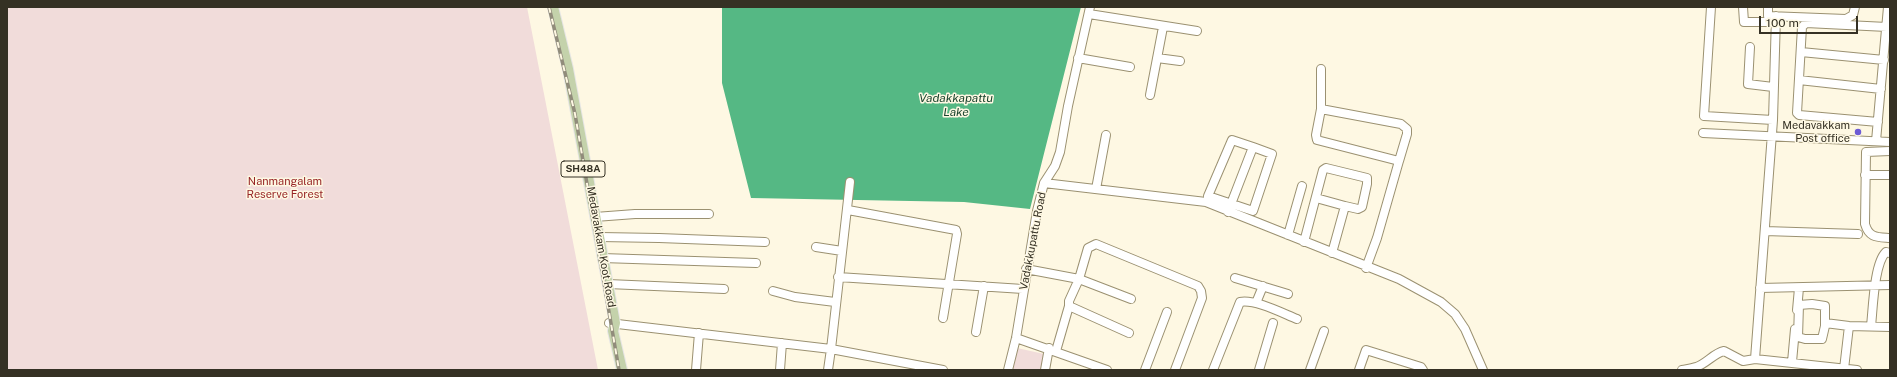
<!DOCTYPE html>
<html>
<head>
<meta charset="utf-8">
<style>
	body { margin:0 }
	#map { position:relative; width:1897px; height:377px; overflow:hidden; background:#fef8e3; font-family:"Public Sans",sans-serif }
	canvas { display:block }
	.frame { position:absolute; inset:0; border:8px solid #353124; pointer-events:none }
	.scale { position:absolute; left:1759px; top:16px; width:99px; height:18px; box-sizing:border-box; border:2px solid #353124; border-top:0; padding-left:5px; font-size:12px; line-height:14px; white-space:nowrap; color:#353124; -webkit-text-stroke:3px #fef8e3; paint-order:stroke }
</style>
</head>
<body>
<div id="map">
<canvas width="1897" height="377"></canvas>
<div class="frame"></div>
<div class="scale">100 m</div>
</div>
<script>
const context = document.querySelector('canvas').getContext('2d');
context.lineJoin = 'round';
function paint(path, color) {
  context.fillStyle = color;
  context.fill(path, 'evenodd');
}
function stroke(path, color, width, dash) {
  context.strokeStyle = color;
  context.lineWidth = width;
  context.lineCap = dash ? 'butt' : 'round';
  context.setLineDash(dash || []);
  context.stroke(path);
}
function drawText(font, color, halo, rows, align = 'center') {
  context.font = font + ' "Public Sans",sans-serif';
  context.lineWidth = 3;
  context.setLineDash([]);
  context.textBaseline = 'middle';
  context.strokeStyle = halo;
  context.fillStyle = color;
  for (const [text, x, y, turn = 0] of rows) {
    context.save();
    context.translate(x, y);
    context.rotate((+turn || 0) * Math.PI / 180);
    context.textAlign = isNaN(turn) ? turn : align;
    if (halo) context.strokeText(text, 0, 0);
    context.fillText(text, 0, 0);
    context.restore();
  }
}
const green = new Path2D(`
	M 7,7 L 527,7 L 598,370 L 7,370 Z
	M 1017,348 L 1044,354 L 1042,370 L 1012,370 Z`);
const water = new Path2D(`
	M 722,7 L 1081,7 L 1030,209 L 964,202 L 751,198 L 722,83 Z`);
const minor = new Path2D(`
	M 1711,7 L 1704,116 L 1773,120
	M 1743,7 L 1744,22 L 1776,22
	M 1768,7 L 1768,16 L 1846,19 L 1853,15 L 1855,7
	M 1089,14 L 1197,31
	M 1750,47 L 1748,84 L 1773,87
	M 1801,52 L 1884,60
	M 1078,58 L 1130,67
	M 1157,58 L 1180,61
	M 1321,69 L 1321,109 L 1316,135 L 1317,140 L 1399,161 L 1377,238 L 1366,268
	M 1799,80 L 1881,89
	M 1150,95 L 1163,27
	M 1321,109 L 1401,124 L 1407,129 L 1407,134 L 1399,161
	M 1878,122 L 1799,115 L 1797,113 L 1802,27 L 1806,23 L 1887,27
	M 1703,133 L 1890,142
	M 1876,141 L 1888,7
	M 1890,151 L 1866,152 L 1865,224 C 1869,238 1877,237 1890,238
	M 1865,175 L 1890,175
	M 1044,183 L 1206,202 L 1399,279 L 1441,302 L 1455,314 L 1465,329 L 1483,370
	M 1096,189 L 1106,135
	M 1316,198 L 1345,206
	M 848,210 L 956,230 L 957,234 L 943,318
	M 1228,212 L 1231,204 L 1253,147 L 1232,140 L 1208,196 L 1253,211 L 1272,154 L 1253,147
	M 595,217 L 635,214 L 709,214
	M 1765,231 L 1858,234
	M 1288,235 L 1302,186
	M 600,237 L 659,238 L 765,242
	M 1304,242 L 1323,170 L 1326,168 L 1367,178 L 1367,184 L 1362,207 L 1358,209 L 1345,206 L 1332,253
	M 816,247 L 842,251
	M 602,258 L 756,263
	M 1026,269 L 1079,279 L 1131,299
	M 838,277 L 1023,289
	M 1235,278 L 1288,294
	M 608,284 L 724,289
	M 1760,288 L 1890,285
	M 773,291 L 795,297 L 835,302
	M 1256,303 L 1263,286
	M 1812,304 L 1825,306 L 1825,326 L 1822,339 L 1805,339 L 1798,337 L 1799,305 Z
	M 1797,310 L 1799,288
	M 609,323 L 831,349 L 850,182
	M 1825,323 L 1849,326 L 1890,327
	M 1871,326 C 1873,309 1874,263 1886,252 L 1890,253
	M 976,332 L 984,286
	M 1129,333 L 1069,306 L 1069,301 L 1079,279 L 1088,248 L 1096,244 L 1198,286 L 1201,291 L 1202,298 L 1175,370
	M 1016,338 L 1107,370
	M 1056,351 L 1069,306
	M 1755,359 L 1773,120 L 1776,16
	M 1792,362 L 1795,329
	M 1844,369 L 1849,326
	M 696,370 L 699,333
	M 780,370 L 782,343
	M 828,370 L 831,349 L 943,370
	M 1008,370 L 1016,338 L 1037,211 L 1044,183 L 1055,166 L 1060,152 L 1068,106 L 1090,7
	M 1045,370 L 1049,348
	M 1145,370 L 1167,312
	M 1213,370 L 1240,302 C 1255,299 1282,313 1297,319
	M 1259,370 L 1273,323
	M 1310,370 L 1324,331
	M 1359,370 L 1366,350 L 1421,367 L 1423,370
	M 1682,370 C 1687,369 1691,369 1696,367 C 1706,364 1714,353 1724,351 L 1743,361 L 1755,359 L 1857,370`);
const major = new Path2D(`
	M 553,7 L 568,69 L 615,323 L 613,331 L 622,370`);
const rail = new Path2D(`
	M 549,7 L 575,114 L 619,370`);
const markers = [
	[1858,132,4,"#6d5bd5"]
];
const shields = [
	[583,169,44]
];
const shieldNames = [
	["SH48A",583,169]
];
const poiNames = [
	["Medavakkam",1850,126],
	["Post office",1850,139]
];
const parkNames = [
	["Nanmangalam",285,182],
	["Reserve Forest",285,195]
];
const streetNames = [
	["Vadakkupattu Road",1033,241,-79],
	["Medavakkam Koot Road",601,247,80]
];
const waterNames = [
	["Vadakkapattu",956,98],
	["Lake",956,112]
];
paint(green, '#f1dcda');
paint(water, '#55b884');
stroke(minor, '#9b9171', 10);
stroke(major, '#e7e6e5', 12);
stroke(minor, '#fff', 8);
stroke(major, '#c4d2ab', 10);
stroke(rail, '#918c7b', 3.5);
stroke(rail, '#fef8e3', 2, [6]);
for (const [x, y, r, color] of markers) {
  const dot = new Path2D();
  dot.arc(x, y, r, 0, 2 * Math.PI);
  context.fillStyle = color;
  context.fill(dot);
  stroke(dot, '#fef8e3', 1.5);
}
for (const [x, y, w] of shields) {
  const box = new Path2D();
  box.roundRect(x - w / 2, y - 8, w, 16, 3);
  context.fillStyle = '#fef8e3';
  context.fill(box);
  stroke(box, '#353124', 1);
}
drawText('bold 10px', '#353124', null, shieldNames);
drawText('11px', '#353124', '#fef8e3', poiNames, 'right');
drawText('11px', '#972425', '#fef8e3', parkNames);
drawText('11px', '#353124', '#fef8e3', streetNames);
drawText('italic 12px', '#1a442e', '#fef8e3', waterNames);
</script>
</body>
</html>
